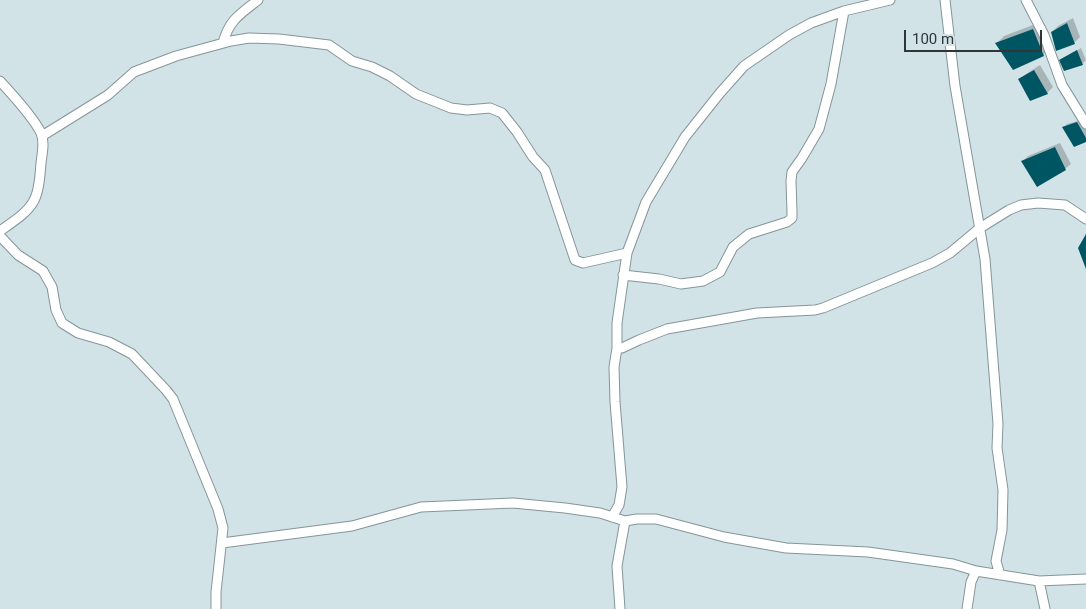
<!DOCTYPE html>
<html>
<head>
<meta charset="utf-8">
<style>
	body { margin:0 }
	#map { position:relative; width:1086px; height:609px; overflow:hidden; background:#d1e3e7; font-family:Roboto,sans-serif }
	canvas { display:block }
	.scale { position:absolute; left:904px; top:30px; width:138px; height:22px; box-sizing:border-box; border:2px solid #2f3637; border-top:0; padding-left:6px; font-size:15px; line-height:18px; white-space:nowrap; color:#2f3637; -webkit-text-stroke:4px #d1e3e7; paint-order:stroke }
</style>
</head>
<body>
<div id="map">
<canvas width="1086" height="609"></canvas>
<div class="scale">100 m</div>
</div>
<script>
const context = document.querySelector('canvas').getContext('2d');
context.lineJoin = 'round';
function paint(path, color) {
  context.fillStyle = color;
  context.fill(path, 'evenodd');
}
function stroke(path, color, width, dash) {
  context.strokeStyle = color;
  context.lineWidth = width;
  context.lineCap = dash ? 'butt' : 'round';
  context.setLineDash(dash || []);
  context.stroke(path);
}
const shadow = new Path2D(`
	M 1073,18 L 1080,37 L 1074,43 L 1052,32 L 1058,26 Z
	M 1041,22 L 1051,47 L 1043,55 L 996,44 L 1004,36 Z
	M 1081,48 L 1086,60 L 1082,64 L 1061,60 Z
	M 1040,65 L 1053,87 L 1047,93 L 1031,99 L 1020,80 L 1026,74 Z
	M 1081,120 L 1086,129 L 1086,141 L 1064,127 L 1067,124 Z
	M 1060,143 L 1071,164 L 1065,169 L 1023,161 L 1028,156 Z`);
const building = new Path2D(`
	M 1067,23 L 1075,44 L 1056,51 L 1051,32 Z
	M 1033,29 L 1044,56 L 1013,70 L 995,43 Z
	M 1077,50 L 1083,65 L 1064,71 L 1059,60 Z
	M 1034,70 L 1048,94 L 1030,101 L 1018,79 Z
	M 1077,122 L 1086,138 L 1086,142 L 1074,147 L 1062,127 Z
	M 1055,147 L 1066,170 L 1037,187 L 1021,161 Z
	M 1086,234 L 1086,269 L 1078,248 Z`);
const street = new Path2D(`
	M 945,0 L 955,86 L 985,259 L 998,424 L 997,448 L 1003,490 L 1002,530 L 996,561 L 1000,575
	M 1026,0 L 1044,35 L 1062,85 L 1086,124
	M 223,43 C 229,20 240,14 258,0
	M 0,81 C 12,94 34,118 41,133 C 45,142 42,154 41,163 C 38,205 34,207 0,231
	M 42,136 L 108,95 L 134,72 L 176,56 L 231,41 L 249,38 L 279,39 L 329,45 L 352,61 L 372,67 L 390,76 L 416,94 L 451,108 L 467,110 L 490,108 L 502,113 L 517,132 L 533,157 L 545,170 L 575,260 L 583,263 L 627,253
	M 0,236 L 18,255 L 43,271 L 52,287 L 56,310 L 62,323 L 78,333 L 109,342 L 132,354 L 166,390 L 173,399 L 218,509 L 223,528 L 216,592 L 216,609
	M 623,275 L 659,279 L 681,284 L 703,281 L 720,272 L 733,247 L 749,234 L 787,222 L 792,218 L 792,212 L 791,181 L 792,172 L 802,158 L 819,129 L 831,84 L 844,11
	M 617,348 L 622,348 L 639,340 L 667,329 L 757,313 L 815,310 L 823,308 L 932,263 L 950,253 L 980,228 L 1009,210 L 1021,205 L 1038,203 L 1065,205 L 1086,219
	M 612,517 L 619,505 L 622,487 L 615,402 L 614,367 L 617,348 L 617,323 L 627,253 L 646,202 L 685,137 L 720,93 L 744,66 L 789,35 L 811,23 L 844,11 L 890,0
	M 222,543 L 352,526 L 421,507 L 513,503 L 565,508 L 600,513 L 625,521 L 637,519 L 656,519 L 724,537 L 786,548 L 868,552 L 953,564 L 976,571 L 1039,581 L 1086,579
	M 1039,581 L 1045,609
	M 620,609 L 617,566 L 625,521
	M 967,609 L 971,582 L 976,571`);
paint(shadow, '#0003');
paint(building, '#005563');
stroke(street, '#859599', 11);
stroke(street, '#fff', 9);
</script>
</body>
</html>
